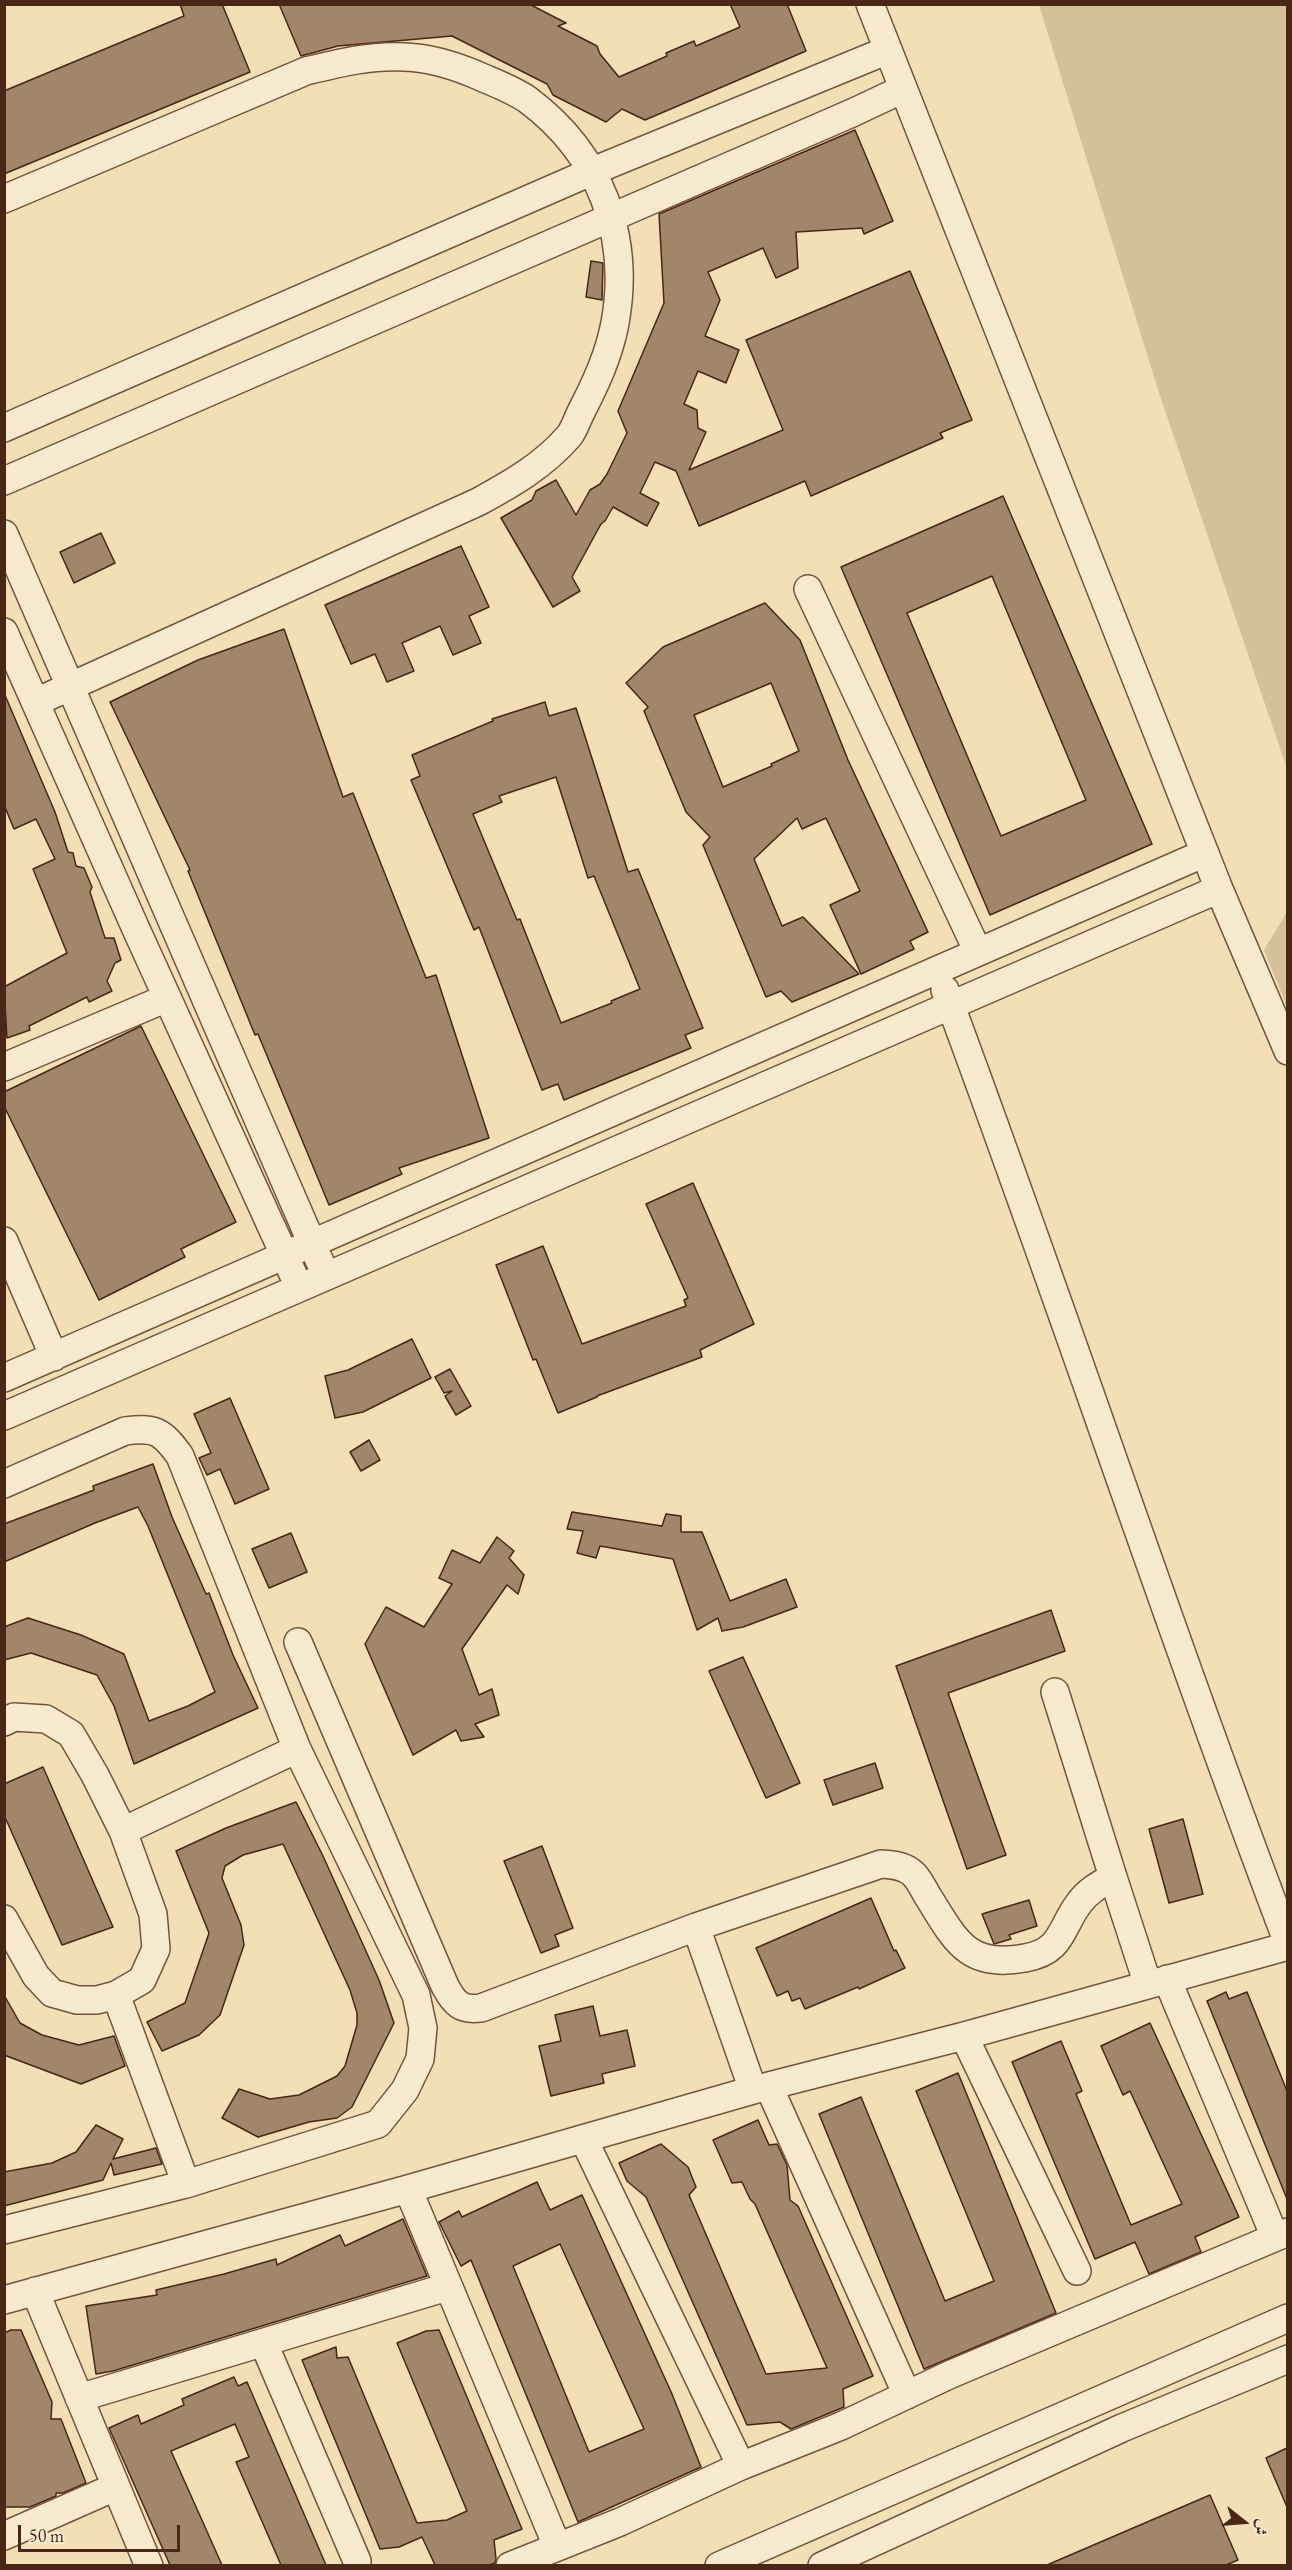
<!DOCTYPE html>
<html>
<head>
<meta charset="utf-8">
<style>
	body { margin:0 }
	#map { position:relative; width:1292px; height:2570px; overflow:hidden; background:#f3dfb5; font-family:"EB Garamond",Amiri,serif }
	canvas { display:block }
	.frame { position:absolute; inset:0; border:6px solid #492616; pointer-events:none }
	.north { position:absolute; left:1214px; top:2492px; width:60px; height:60px; -webkit-text-stroke:4px #f7eacf; paint-order:stroke; rotate:107deg; font-size:16px; font-weight:700; line-height:24px; text-align:center; color:#492616 }
	.north::after { content:''; display:block; margin:auto; width:21px; height:27px; background:#492616; clip-path:polygon(50% 0,100% 100%,50% 72%,0 100%) }
	.scale { position:absolute; left:18px; top:2525px; width:162px; height:27px; box-sizing:border-box; border:3px solid #492616; border-top:0; padding-left:8px; font-size:18px; line-height:21px; white-space:nowrap; color:#492616; -webkit-text-stroke:4px #f7eacf; paint-order:stroke }
</style>
</head>
<body>
<div id="map">
<canvas width="1292" height="2570"></canvas>
<div class="frame"></div>
<div class="north">ش</div>
<div class="scale">50 m</div>
</div>
<script>
const context = document.querySelector('canvas').getContext('2d');
context.lineJoin = 'round';
function paint(path, color) {
  context.fillStyle = color;
  context.fill(path, 'evenodd');
}
function stroke(path, color, width, dash) {
  context.strokeStyle = color;
  context.lineWidth = width;
  context.lineCap = dash ? 'butt' : 'round';
  context.setLineDash(dash || []);
  context.stroke(path);
}
const green = new Path2D(`
	M 1039,5 L 1287,5 L 1287,769 L 1159,393 Z
	M 1287,912 L 1287,1007 L 1264,950 Z`);
const building = new Path2D(`
	M 180,4 L 222,4 L 250,72 L 4,174 L 4,91 L 184,16 Z
	M 279,4 L 529,4 L 566,23 L 558,26 L 597,46 L 600,54 L 619,77 L 667,56 L 666,53 L 694,41 L 696,46 L 740,27 L 730,4 L 787,4 L 806,51 L 645,120 L 622,109 L 606,122 L 553,95 L 547,84 L 452,36 L 338,46 L 301,56 Z
	M 855,130 L 893,221 L 864,234 L 862,228 L 796,232 L 798,268 L 776,278 L 763,248 L 708,272 L 720,300 L 705,336 L 739,350 L 726,383 L 698,371 L 684,404 L 697,410 L 698,428 L 706,432 L 689,470 L 783,430 L 746,340 L 910,271 L 972,420 L 940,433 L 943,438 L 811,496 L 805,481 L 699,526 L 676,471 L 655,462 L 640,493 L 659,503 L 647,526 L 613,507 L 605,521 L 601,524 L 572,577 L 580,591 L 553,607 L 501,518 L 532,500 L 536,491 L 556,480 L 576,515 L 590,490 L 600,484 L 607,474 L 627,433 L 618,411 L 664,303 L 659,214 Z
	M 591,261 L 603,263 L 602,300 L 586,297 Z
	M 1003,496 L 1152,844 L 990,915 L 841,567 ZM 992,576 L 1086,800 L 1001,836 L 907,613 Z
	M 101,533 L 115,563 L 74,583 L 60,552 Z
	M 461,546 L 489,607 L 469,616 L 481,643 L 453,655 L 440,626 L 402,643 L 414,671 L 387,682 L 375,654 L 351,664 L 325,605 Z
	M 765,603 L 800,640 L 848,760 L 928,932 L 910,941 L 914,949 L 861,974 L 830,905 L 860,891 L 826,818 L 802,829 L 797,818 L 754,859 L 782,926 L 803,917 L 859,974 L 792,1002 L 781,991 L 766,997 L 703,845 L 710,837 L 686,812 L 644,711 L 648,707 L 626,683 L 663,647 ZM 771,683 L 799,751 L 771,764 L 772,766 L 723,787 L 694,715 Z
	M 284,629 L 343,797 L 353,793 L 426,978 L 436,975 L 489,1138 L 399,1168 L 402,1174 L 329,1205 L 258,1034 L 255,1035 L 188,871 L 190,870 L 110,702 L 198,660 Z
	M 4,693 L 55,812 L 68,852 L 73,853 L 76,866 L 84,868 L 92,887 L 90,892 L 105,938 L 114,938 L 121,960 L 115,963 L 107,981 L 112,991 L 89,1002 L 87,997 L 29,1026 L 30,1030 L 7,1038 L 4,987 L 67,953 L 33,869 L 55,859 L 36,819 L 14,829 L 4,805 Z
	M 545,702 L 549,716 L 576,708 L 628,872 L 638,869 L 703,1028 L 685,1035 L 691,1048 L 564,1100 L 558,1084 L 542,1090 L 479,927 L 474,930 L 411,780 L 420,776 L 412,755 L 493,721 L 492,719 ZM 556,777 L 588,878 L 594,876 L 640,989 L 611,1001 L 612,1003 L 561,1023 L 520,919 L 517,920 L 473,814 L 502,802 L 499,796 Z
	M 141,1026 L 236,1222 L 181,1249 L 185,1257 L 99,1300 L 4,1106 L 4,1092 Z
	M 693,1183 L 754,1324 L 700,1350 L 702,1357 L 597,1396 L 597,1397 L 558,1413 L 536,1359 L 533,1360 L 496,1265 L 543,1246 L 582,1344 L 686,1306 L 684,1300 L 688,1298 L 646,1204 Z
	M 412,1339 L 431,1378 L 363,1412 L 335,1418 L 325,1376 L 348,1370 Z
	M 450,1369 L 471,1406 L 456,1415 L 445,1396 L 452,1391 L 444,1393 L 435,1377 Z
	M 230,1398 L 269,1489 L 235,1504 L 220,1469 L 207,1475 L 199,1458 L 211,1453 L 194,1414 Z
	M 369,1440 L 380,1460 L 361,1471 L 350,1452 Z
	M 153,1464 L 172,1517 L 206,1594 L 209,1593 L 233,1655 L 258,1708 L 134,1764 L 114,1706 L 97,1675 L 31,1653 L 4,1660 L 4,1627 L 28,1618 L 81,1635 L 124,1654 L 149,1721 L 188,1706 L 215,1692 L 148,1526 L 138,1507 L 95,1523 L 4,1562 L 4,1524 L 94,1490 L 93,1486 Z
	M 572,1512 L 662,1526 L 666,1514 L 681,1516 L 681,1532 L 702,1532 L 730,1601 L 786,1579 L 797,1607 L 743,1627 L 722,1631 L 718,1618 L 697,1630 L 673,1559 L 600,1546 L 596,1558 L 577,1553 L 583,1531 L 567,1529 Z
	M 291,1533 L 307,1572 L 269,1588 L 252,1549 Z
	M 497,1537 L 514,1551 L 509,1558 L 524,1575 L 518,1594 L 507,1585 L 462,1649 L 479,1695 L 492,1689 L 499,1715 L 475,1724 L 484,1737 L 461,1741 L 456,1730 L 413,1755 L 365,1644 L 386,1607 L 424,1627 L 452,1584 L 439,1578 L 452,1550 L 480,1563 Z
	M 1051,1610 L 1065,1651 L 948,1693 L 1006,1855 L 967,1869 L 896,1666 Z
	M 743,1657 L 800,1783 L 766,1798 L 709,1671 Z
	M 875,1763 L 883,1788 L 833,1805 L 824,1780 Z
	M 43,1767 L 113,1927 L 62,1945 L 4,1815 L 4,1784 Z
	M 296,1802 L 323,1856 L 379,1980 L 394,2023 L 352,2107 L 337,2118 L 309,2122 L 258,2137 L 222,2118 L 239,2089 L 270,2099 L 299,2095 L 337,2076 L 345,2066 L 357,2025 L 357,2013 L 350,1990 L 283,1844 L 243,1855 L 225,1866 L 222,1878 L 241,1925 L 244,1945 L 220,2015 L 199,2035 L 162,2051 L 147,2022 L 185,2003 L 209,1933 L 176,1851 L 226,1828 Z
	M 1183,1819 L 1203,1894 L 1169,1903 L 1149,1829 Z
	M 542,1846 L 573,1928 L 555,1935 L 559,1946 L 541,1953 L 504,1861 Z
	M 871,1898 L 894,1951 L 896,1950 L 905,1968 L 859,1989 L 858,1987 L 805,2009 L 800,1998 L 792,2001 L 788,1991 L 777,1996 L 756,1948 Z
	M 1029,1900 L 1037,1926 L 1009,1935 L 1011,1939 L 994,1944 L 982,1914 Z
	M 1226,1992 L 1229,1999 L 1247,1992 L 1287,2091 L 1287,2199 L 1207,2001 Z
	M 4,1995 L 20,2023 L 42,2035 L 79,2045 L 114,2036 L 125,2066 L 81,2084 L 4,2055 Z
	M 593,2006 L 600,2036 L 627,2030 L 635,2066 L 602,2074 L 604,2083 L 551,2096 L 539,2046 L 561,2041 L 555,2015 Z
	M 1150,2023 L 1239,2217 L 1195,2237 L 1201,2252 L 1149,2274 L 1135,2242 L 1095,2259 L 1012,2062 L 1061,2041 L 1082,2091 L 1076,2094 L 1131,2225 L 1182,2204 L 1130,2091 L 1123,2095 L 1101,2046 Z
	M 958,2073 L 1056,2313 L 924,2369 L 819,2114 L 861,2097 L 945,2301 L 994,2281 L 916,2091 Z
	M 758,2120 L 769,2145 L 777,2144 L 787,2165 L 790,2200 L 798,2206 L 873,2376 L 843,2389 L 844,2407 L 791,2429 L 780,2422 L 747,2425 L 646,2197 L 627,2181 L 619,2163 L 661,2144 L 688,2167 L 696,2187 L 689,2195 L 766,2374 L 827,2368 L 755,2204 L 750,2199 L 742,2182 L 732,2183 L 713,2140 Z
	M 96,2125 L 123,2139 L 113,2159 L 156,2148 L 162,2164 L 114,2175 L 111,2163 L 103,2180 L 4,2206 L 4,2172 L 52,2163 L 76,2152 Z
	M 537,2182 L 550,2210 L 582,2195 L 672,2394 L 701,2467 L 578,2522 L 471,2260 L 461,2266 L 439,2222 L 459,2211 L 462,2217 ZM 560,2244 L 644,2429 L 589,2452 L 513,2266 Z
	M 403,2219 L 427,2276 L 113,2371 L 96,2374 L 86,2306 L 157,2295 L 156,2290 L 224,2274 L 276,2259 L 277,2265 L 340,2235 L 345,2246 Z
	M 11,2330 L 21,2330 L 52,2402 L 51,2419 L 61,2419 L 86,2483 L 63,2493 L 56,2493 L 56,2496 L 30,2507 L 4,2507 L 4,2333 Z
	M 439,2330 L 522,2529 L 494,2540 L 496,2559 L 495,2563 L 489,2565 L 435,2565 L 422,2537 L 399,2547 L 380,2549 L 302,2360 L 336,2347 L 337,2358 L 348,2357 L 417,2523 L 447,2520 L 467,2511 L 397,2343 L 426,2331 Z
	M 234,2377 L 238,2386 L 247,2382 L 326,2565 L 281,2565 L 236,2462 L 249,2457 L 235,2424 L 171,2451 L 222,2565 L 170,2565 L 109,2428 L 138,2415 L 141,2424 L 184,2405 L 182,2399 Z
	M 1287,2448 L 1287,2507 L 1266,2458 Z
	M 1210,2495 L 1238,2560 L 1226,2565 L 1047,2565 Z`);
const minor = new Path2D(`
	M 870,4 L 1219,889 L 1288,1051
	M 4,199 L 306,71 C 339,63 371,55 405,57 C 430,58 456,66 479,76 C 495,83 514,90 528,100 C 600,154 631,235 615,323 C 609,355 596,383 581,412 C 577,420 574,430 569,436 C 543,466 511,484 478,502 L 36,702
	M 4,428 L 593,171 L 888,50
	M 4,481 L 852,113 L 903,89
	M 4,534 L 320,1262
	M 808,589 L 978,952
	M 4,632 L 136,929 L 293,1274
	M 945,990 C 1063,1306 1168,1627 1288,1943
	M 4,1067 L 167,998
	M 4,1241 L 54,1357
	M 4,1378 L 1205,853
	M 4,1416 L 1219,889
	M 4,1484 L 125,1431 C 155,1427 162,1431 180,1456 L 297,1749 L 416,1995 L 423,2028 L 420,2059 L 405,2090 L 378,2124 L 186,2184 L 4,2230
	M 298,1642 L 445,1986 C 454,2003 461,2011 481,2008 L 696,1927 L 881,1864 C 892,1865 902,1865 911,1872 C 918,1877 923,1888 927,1895 C 955,1939 966,1969 1025,1958 C 1064,1951 1060,1927 1080,1902 C 1089,1890 1101,1884 1113,1877 L 1148,1985
	M 1055,1692 L 1113,1877
	M 4,1722 L 14,1717 L 46,1719 L 71,1734 L 95,1775 L 123,1831 L 153,1914 L 156,1949 L 142,1980 L 116,1995 L 97,2000 L 77,2000 L 52,1993 L 36,1976 L 4,1919
	M 123,1831 L 297,1749
	M 696,1927 L 753,2090
	M 1167,1979 L 1275,2237
	M 116,1995 L 186,2184
	M 964,2036 L 1077,2271
	M 769,2087 L 907,2395
	M 584,2140 L 741,2466
	M 408,2189 L 557,2546
	M 35,2291 L 149,2566
	M 4,2300 L 408,2189 L 753,2090 L 964,2036 L 1288,1946
	M 264,2344 L 357,2561
	M 79,2398 L 447,2287
	M 4,2536 L 115,2487
	M 510,2566 L 620,2522 L 741,2466 L 841,2426 L 949,2375 L 1288,2232
	M 719,2566 L 1288,2318
	M 822,2566 L 1122,2428 L 1288,2359`);
paint(green, '#d6c09a');
paint(building, '#a18669');
stroke(building, '#492616', 1.5);
stroke(minor, '#74543e', 30);
stroke(minor, '#f7eacf', 27);
</script>
</body>
</html>
